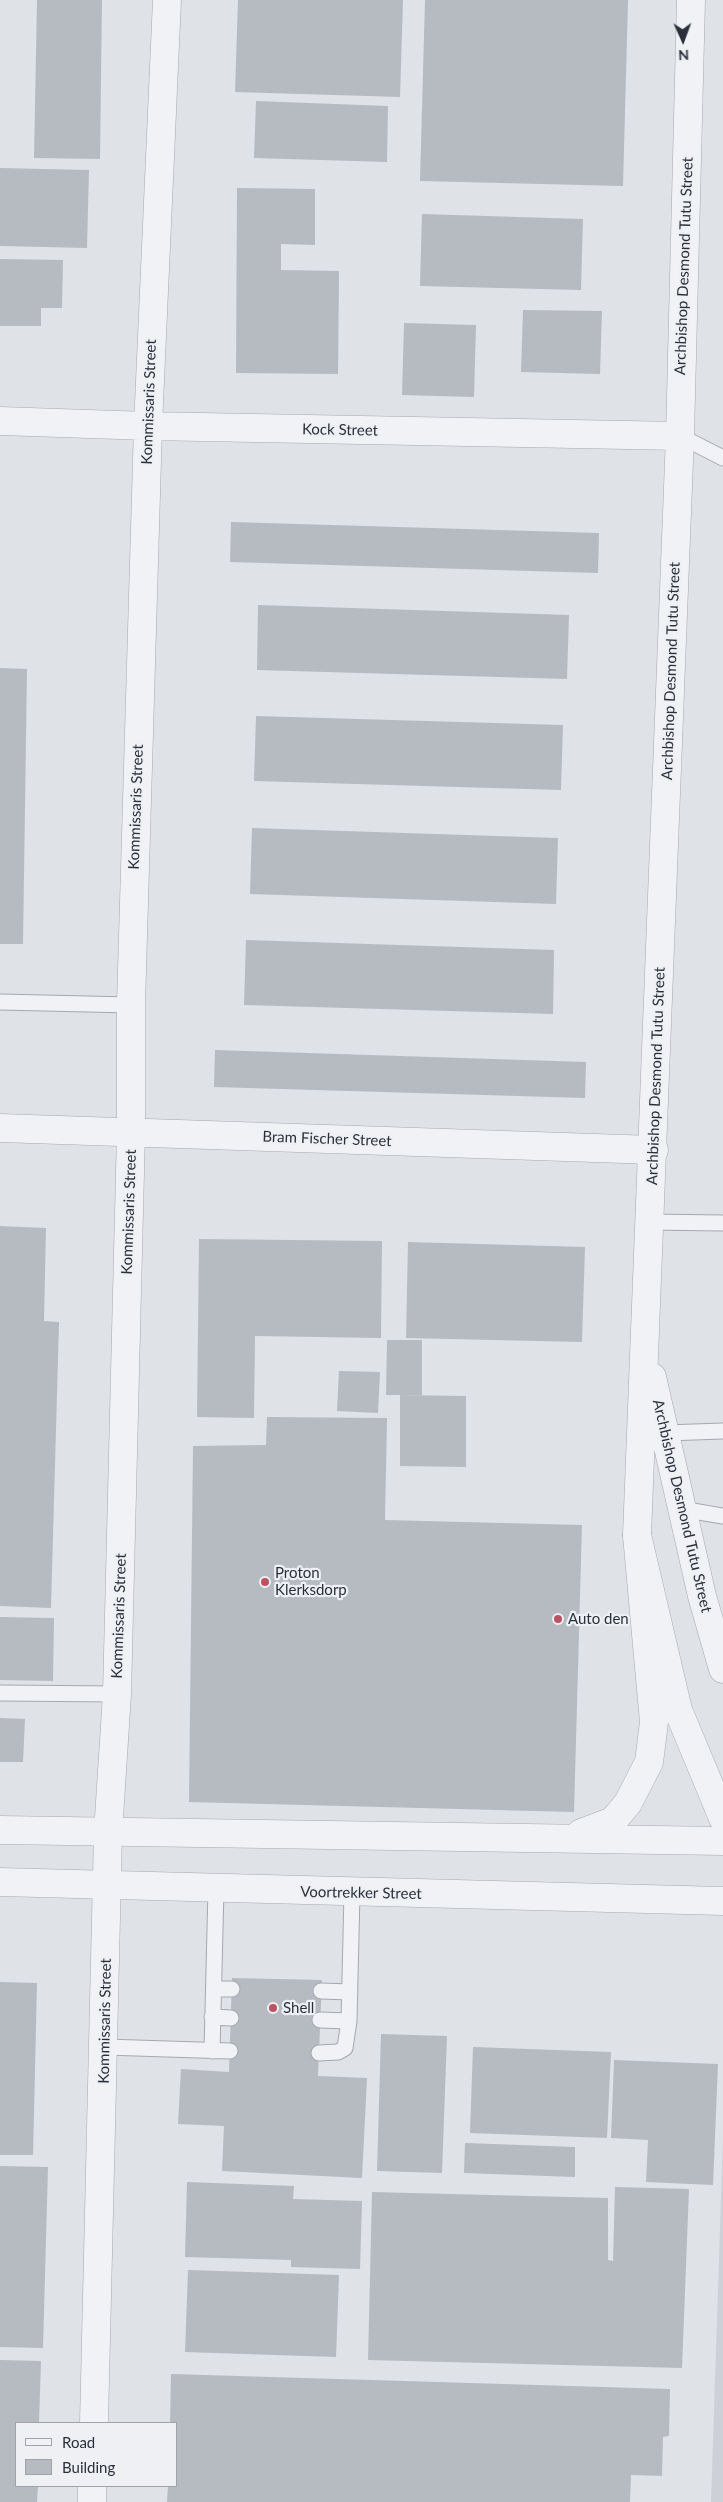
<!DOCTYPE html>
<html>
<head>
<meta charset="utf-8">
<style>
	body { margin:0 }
	#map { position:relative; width:723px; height:2502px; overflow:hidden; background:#dfe2e6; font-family:Lato,sans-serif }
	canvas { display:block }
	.legend { position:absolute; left:15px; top:2422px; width:162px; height:65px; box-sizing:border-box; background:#eef0f4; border:1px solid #a0a3aa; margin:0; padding:6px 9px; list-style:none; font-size:15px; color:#2a303b }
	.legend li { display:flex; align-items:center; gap:10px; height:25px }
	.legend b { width:25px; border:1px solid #a0a3aa }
	.north { position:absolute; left:658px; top:15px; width:50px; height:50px; -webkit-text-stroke:4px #eef0f4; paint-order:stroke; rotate:178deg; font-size:14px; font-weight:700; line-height:20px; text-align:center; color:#2a303b }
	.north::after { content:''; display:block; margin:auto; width:18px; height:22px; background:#2a303b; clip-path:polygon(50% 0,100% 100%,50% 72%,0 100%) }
</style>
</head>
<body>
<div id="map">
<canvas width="723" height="2502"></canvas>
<ul class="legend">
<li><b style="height:6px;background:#f1f2f5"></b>Road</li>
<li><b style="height:14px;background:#b6bbc2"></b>Building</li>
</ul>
<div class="north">N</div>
</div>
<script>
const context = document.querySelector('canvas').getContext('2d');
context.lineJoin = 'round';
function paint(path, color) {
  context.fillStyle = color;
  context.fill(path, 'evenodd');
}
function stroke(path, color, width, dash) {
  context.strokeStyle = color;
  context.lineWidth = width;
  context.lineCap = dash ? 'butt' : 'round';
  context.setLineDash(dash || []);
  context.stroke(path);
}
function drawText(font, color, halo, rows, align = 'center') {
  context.font = font + ' Lato,sans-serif';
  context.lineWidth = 4.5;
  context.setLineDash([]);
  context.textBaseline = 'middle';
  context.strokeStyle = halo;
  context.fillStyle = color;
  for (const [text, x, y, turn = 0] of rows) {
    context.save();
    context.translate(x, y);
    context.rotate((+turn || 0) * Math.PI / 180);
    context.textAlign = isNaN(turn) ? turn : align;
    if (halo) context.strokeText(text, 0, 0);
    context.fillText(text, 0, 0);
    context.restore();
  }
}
const built = new Path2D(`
	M 723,2137 L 723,2502 L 711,2502 Z`);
const building = new Path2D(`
	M 37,0 L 102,0 L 100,159 L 34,158 Z
	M 238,0 L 403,0 L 400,97 L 235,92 Z
	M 425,0 L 628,0 L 623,186 L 420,181 Z
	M 256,101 L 388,106 L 387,162 L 254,158 Z
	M 0,168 L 89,170 L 87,248 L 0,246 Z
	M 237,188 L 315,189 L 315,245 L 281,244 L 281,270 L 339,271 L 338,374 L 236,373 Z
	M 422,214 L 583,219 L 581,290 L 420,286 Z
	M 0,259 L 63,260 L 62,308 L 41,308 L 41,326 L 0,326 Z
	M 523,310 L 602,311 L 600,374 L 521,372 Z
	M 404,323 L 476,325 L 474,397 L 402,395 Z
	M 231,522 L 599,533 L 598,573 L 230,562 Z
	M 258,605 L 569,615 L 567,679 L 257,670 Z
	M 0,668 L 27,669 L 23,944 L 0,944 Z
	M 256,716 L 563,725 L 561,790 L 254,781 Z
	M 252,828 L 558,838 L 556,904 L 250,894 Z
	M 246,940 L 554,950 L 553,1014 L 244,1005 Z
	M 215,1050 L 586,1062 L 585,1098 L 214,1087 Z
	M 0,1226 L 46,1228 L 44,1321 L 59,1322 L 51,1608 L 0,1606 Z
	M 199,1239 L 382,1241 L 381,1338 L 255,1336 L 254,1418 L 197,1417 Z
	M 408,1242 L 585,1247 L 582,1342 L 406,1338 Z
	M 387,1340 L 422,1340 L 422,1395 L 386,1395 Z
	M 339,1371 L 380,1372 L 378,1413 L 337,1411 Z
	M 400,1395 L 466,1396 L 466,1467 L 400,1466 Z
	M 267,1417 L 387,1418 L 385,1520 L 582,1525 L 574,1812 L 189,1802 L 193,1446 L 266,1445 Z
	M 0,1617 L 54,1618 L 53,1681 L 0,1680 Z
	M 0,1718 L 25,1719 L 23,1762 L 0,1762 Z
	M 232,1978 L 322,1980 L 318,2076 L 367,2078 L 362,2178 L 222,2171 L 224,2126 L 178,2124 L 181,2069 L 229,2072 Z
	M 0,1982 L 37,1983 L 33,2155 L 0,2155 Z
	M 381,2034 L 447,2036 L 442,2173 L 377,2171 Z
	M 473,2047 L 611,2052 L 607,2138 L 470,2133 Z
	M 614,2060 L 718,2064 L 713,2185 L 646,2182 L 648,2140 L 611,2138 Z
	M 465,2143 L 575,2147 L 575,2177 L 464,2173 Z
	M 0,2166 L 48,2167 L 43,2348 L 0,2347 Z
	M 187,2182 L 294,2186 L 293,2199 L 362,2201 L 360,2269 L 291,2267 L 291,2260 L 185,2257 Z
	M 615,2187 L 689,2189 L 682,2368 L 368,2360 L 372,2192 L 608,2198 L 608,2260 L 613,2261 Z
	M 188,2270 L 339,2275 L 336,2357 L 185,2352 Z
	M 0,2360 L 41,2361 L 39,2423 L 16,2423 L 16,2486 L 38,2486 L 37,2502 L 0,2502 Z
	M 171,2374 L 670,2389 L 669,2436 L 663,2437 L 662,2476 L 631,2475 L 630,2502 L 167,2502 L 168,2486 L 176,2486 L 176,2423 L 170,2423 Z`);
const service = new Path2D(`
	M 680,436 L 723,458
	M 0,1002 L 131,1005
	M 649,1222 L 723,1223
	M 665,1433 L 723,1431
	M 681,1509 L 723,1516
	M 0,1693 L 117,1694
	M 214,1989 L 232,1989
	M 321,1991 L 350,1992
	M 212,2017 L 231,2018
	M 320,2020 L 349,2021
	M 105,2047 L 230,2051
	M 212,2051 L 216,1889
	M 319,2053 L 338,2052 L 345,2048 L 349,2021 L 352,1893`);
const minor = new Path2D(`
	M 691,0 L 680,436 L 637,1535 L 678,1710 L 723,1818
	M 0,421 L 148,426 L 680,436
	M 0,1128 L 654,1150
	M 652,1377 L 702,1596 L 723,1669
	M 94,2423 L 108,1833 L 117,1694 L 131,1132 L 131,1005 L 148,426 L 167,0
	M 92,2502 L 92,2486`);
const tertiary = new Path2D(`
	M 0,1830 L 723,1841
	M 581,1833 L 613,1821 L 628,1803 L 649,1762 L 654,1722 L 637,1535
	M 0,1882 L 723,1901`);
const markers = [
	[265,1582,5,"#bd5261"],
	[558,1619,5,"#bd5261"],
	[273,2008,5,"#bd5261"]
];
const streetNames = [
	["Archbishop Desmond Tutu Street",684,266,-88],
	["Kommissaris Street",149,402,-88],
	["Kock Street",340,430,1],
	["Archbishop Desmond Tutu Street",671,671,-88],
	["Kommissaris Street",136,807,-88],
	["Archbishop Desmond Tutu Street",656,1076,-88],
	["Bram Fischer Street",327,1139,2],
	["Kommissaris Street",129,1212,-88],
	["Archbishop Desmond Tutu Street",682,1506,77],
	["Kommissaris Street",119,1616,-88],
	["Voortrekker Street",361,1893,1],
	["Kommissaris Street",105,2021,-89]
];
const poiNames = [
	["Proton",275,1573],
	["Klerksdorp",275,1590],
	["Auto den",568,1619],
	["Shell",283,2008]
];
paint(built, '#cdd1d7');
paint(building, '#b6bbc2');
stroke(service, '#a5a9af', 17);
stroke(minor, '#a5a9af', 29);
stroke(tertiary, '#a5a9af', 29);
stroke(service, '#f1f2f5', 15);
stroke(minor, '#f1f2f5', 28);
stroke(tertiary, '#f1f2f5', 28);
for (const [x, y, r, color] of markers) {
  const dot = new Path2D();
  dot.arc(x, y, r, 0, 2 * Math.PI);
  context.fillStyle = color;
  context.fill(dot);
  stroke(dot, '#eef0f4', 2);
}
drawText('15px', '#2a303b', '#eef0f4', streetNames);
drawText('15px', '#2a303b', '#eef0f4', poiNames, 'left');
</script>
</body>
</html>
